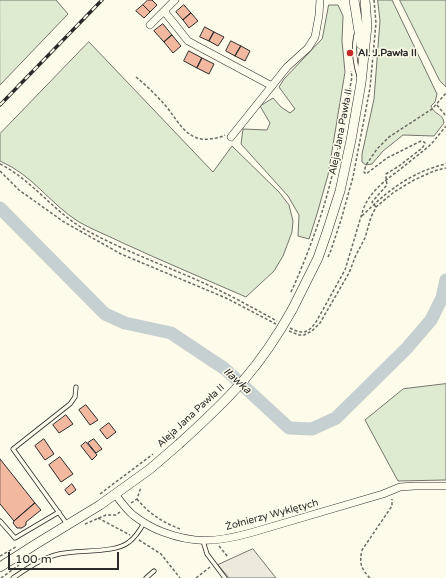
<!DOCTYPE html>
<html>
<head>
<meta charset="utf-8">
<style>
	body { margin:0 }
	#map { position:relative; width:446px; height:578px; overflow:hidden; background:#fdfbea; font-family:"Varela Round",sans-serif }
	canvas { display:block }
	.scale { position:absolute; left:8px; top:552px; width:111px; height:18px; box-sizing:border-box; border:2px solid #2b2b2b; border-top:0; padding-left:5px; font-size:12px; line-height:14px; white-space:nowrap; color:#2b2b2b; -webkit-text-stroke:3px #fdfbea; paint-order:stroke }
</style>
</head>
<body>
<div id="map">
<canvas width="446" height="578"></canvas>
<div class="scale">100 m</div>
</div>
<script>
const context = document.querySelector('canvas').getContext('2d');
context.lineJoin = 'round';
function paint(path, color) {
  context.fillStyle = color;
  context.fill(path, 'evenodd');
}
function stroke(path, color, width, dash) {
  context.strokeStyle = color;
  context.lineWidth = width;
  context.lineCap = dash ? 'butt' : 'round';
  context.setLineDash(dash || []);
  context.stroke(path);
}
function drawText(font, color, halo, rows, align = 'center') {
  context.font = font + ' "Varela Round",sans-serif';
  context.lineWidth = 3;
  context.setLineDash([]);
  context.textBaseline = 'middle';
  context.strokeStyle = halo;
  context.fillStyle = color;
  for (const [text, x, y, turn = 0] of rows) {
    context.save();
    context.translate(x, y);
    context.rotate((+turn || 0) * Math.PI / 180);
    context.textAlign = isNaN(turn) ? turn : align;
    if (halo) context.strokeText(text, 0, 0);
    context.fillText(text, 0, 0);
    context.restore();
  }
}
const green = new Path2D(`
	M 0,0 L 56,0 L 68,14 L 0,85 Z
	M 378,0 L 392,0 L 437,94 L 435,102 L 431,106 C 435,116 443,113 444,123 L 434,136 L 403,135 L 383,151 L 372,164 L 366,165 L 362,162 L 362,154 L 374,99 L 380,21 Z
	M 400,0 L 446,0 L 446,87 L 440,81 Z
	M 329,5 L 338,5 L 343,16 L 342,41 L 345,72 L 328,175 L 317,214 L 309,239 L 298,236 L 299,215 L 288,196 L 241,144 L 243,129 L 267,130 L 270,123 L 260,106 L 273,98 L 281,107 L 290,113 L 295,109 L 279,87 L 284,79 L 322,39 Z
	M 89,42 L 213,172 L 232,146 L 279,192 L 289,205 L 293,221 L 292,232 L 283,256 L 274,271 L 246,297 C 205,279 164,262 123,243 C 109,236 93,230 79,222 C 50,204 33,175 0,161 L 0,134 Z
	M 446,384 L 446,480 L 398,481 L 365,420 L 403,389 Z`);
const parking = new Path2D(`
	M 253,549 L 276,578 L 229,578 L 218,565 Z`);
const river = new Path2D(`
	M 0,208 L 105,314 L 125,323 L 171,333 L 225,369 L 289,428 L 312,429 L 336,418 L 407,348 L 431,320 L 442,298 L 446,280`);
const building = new Path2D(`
	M 148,0 L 152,0 L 157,5 L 150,12 L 143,5 Z
	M 143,5 L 150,12 L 144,18 L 136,11 Z
	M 184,5 L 191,13 L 183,20 L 176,12 Z
	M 191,13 L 198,21 L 189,28 L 183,20 Z
	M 163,24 L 172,35 L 164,42 L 154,31 Z
	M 205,27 L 214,32 L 209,41 L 200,37 Z
	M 214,32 L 224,37 L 218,46 L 209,41 Z
	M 172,35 L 181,46 L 173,53 L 164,42 Z
	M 231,41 L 241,46 L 235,56 L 226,51 Z
	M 241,46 L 250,51 L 245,61 L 235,56 Z
	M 189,51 L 202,58 L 197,68 L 184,61 Z
	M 202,58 L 214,64 L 209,74 L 197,68 Z
	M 86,405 L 98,420 L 90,425 L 79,410 Z
	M 66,415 L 73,424 L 59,433 L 53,425 Z
	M 109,423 L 116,432 L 107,439 L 100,430 Z
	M 44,439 L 54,454 L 45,460 L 35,446 Z
	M 94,439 L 102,449 L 96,453 L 88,443 Z
	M 86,442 L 97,455 L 92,460 L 81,446 Z
	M 60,457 L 73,474 L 61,482 L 49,465 Z
	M 0,459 L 35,503 L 14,521 L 0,504 Z
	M 72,484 L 76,490 L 69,495 L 65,490 Z
	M 35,503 L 41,510 L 26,522 L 26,525 L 22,528 L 17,528 L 13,523 L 14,521 Z`);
const path = new Path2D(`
	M 136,77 C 146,85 156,95 165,105 C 178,120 186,142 210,139 C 215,138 220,138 225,135
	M 437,105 L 446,116
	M 0,164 C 32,180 53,211 84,229 C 122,250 166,266 206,284 C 230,295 253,308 277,321
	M 0,171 L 19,190 L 64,222 L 121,254 L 226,298 L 276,324
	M 376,207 L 372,202 L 387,185 L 386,178 L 386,174 L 399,166 L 421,149 L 423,147 L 425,143 L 424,142 L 421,141 L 387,158 L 366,174 L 364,172 L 366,165 L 377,149 L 389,137 L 432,109 L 446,93
	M 362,216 C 387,191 411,172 446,164
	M 328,257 L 331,250 L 341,220 L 353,177 L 370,88 L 376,23 L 374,0
	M 291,292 C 303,266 313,239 322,212 C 336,168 343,122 352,77 L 351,71
	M 290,328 C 303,335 308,333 316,322 L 345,270 L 363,210 C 369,193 383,182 398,171 C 408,163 418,155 428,147 L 433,142 L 446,126
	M 289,331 L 299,335 L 304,335 L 312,331 L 320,323 L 349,273 L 356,255 L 365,238 L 371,217 L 376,207 L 394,192 L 414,180 L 434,171 L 446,168
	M 100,494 L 153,454
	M 137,499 C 148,513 164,523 180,529
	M 131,503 L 137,499 L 141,487
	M 98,518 L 130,535
	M 85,524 L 106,515 L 116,515 L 120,512
	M 139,540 L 161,554 L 180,578
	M 219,546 L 228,557
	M 0,556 L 16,547
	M 1,578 L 19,565
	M 196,578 L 210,567
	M 370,578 C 361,569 359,563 362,550 L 392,506 L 392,499`);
const service = new Path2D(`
	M 356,35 C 353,49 355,63 359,76
	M 0,521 L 15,538 L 59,512
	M 67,524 L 13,449 L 70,404 L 75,397 L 76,387
	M 203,541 L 207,554 L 225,578
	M 13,578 C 28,568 42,558 59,554 C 79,549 114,554 129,542 C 136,537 140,530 144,523
	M 146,578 L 154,571`);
const minor = new Path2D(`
	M 164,11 L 188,41 L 272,86
	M 150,25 L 175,0
	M 231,137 L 287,67 L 308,48 L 315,37 L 319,15 L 320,0
	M 115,494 C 121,502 126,509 133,515 C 142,522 152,528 163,532 C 195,544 217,542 250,533 L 383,494 L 400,487 L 415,486 L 446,486`);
const secondary = new Path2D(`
	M 354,0 L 361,44
	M 292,310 L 318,258 L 327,232 L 340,191 L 351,140 L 361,83 L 367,26 L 365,0
	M 0,567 L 36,544 L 100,505 L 150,469 L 179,444`);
const rail = new Path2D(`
	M 0,105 L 102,0`);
const secondaryBridge = new Path2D(`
	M 179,444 C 201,424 223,404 243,381 C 262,359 278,335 292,310`);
const markers = [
	[350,53,4,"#c62828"]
];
const poiNames = [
	["Al. J.Pawła II",358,53]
];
const streetNames = [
	["Aleja Jana Pawła II",341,132,-79],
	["Aleja Jana Pawła II",191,416,-43],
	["Żołnierzy Wyklętych",272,515,-15]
];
const waterNames = [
	["Iławka",237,381,42]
];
paint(green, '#deebd1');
stroke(green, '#74746e', 1);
paint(parking, '#eceadb');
stroke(parking, '#74746e', 1);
stroke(river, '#c7d0d0', 13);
paint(building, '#f2b8a0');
stroke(building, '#2b2b2b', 1);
stroke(service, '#2b2b2b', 5);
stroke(minor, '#2b2b2b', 8);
stroke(secondary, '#2b2b2b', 10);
stroke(path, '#6a6964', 1.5, [3, 2]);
stroke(service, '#fdfbea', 3.5);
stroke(minor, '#fdfbea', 7);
stroke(secondary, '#fdfbea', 9);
stroke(rail, '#2b2b2b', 3.5);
stroke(rail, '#fdfbea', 2, [6]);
stroke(secondaryBridge, '#2b2b2b', 10, []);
stroke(secondaryBridge, '#fdfbea', 9);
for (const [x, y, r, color] of markers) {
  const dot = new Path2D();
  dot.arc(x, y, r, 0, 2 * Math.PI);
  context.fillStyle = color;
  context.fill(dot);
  stroke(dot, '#fdfbea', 1.5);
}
drawText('bold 10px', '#2b2b2b', '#fdfbea', poiNames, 'left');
drawText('10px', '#2b2b2b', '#fdfbea', streetNames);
drawText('italic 11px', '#2b2b2b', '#fdfbea', waterNames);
</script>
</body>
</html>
